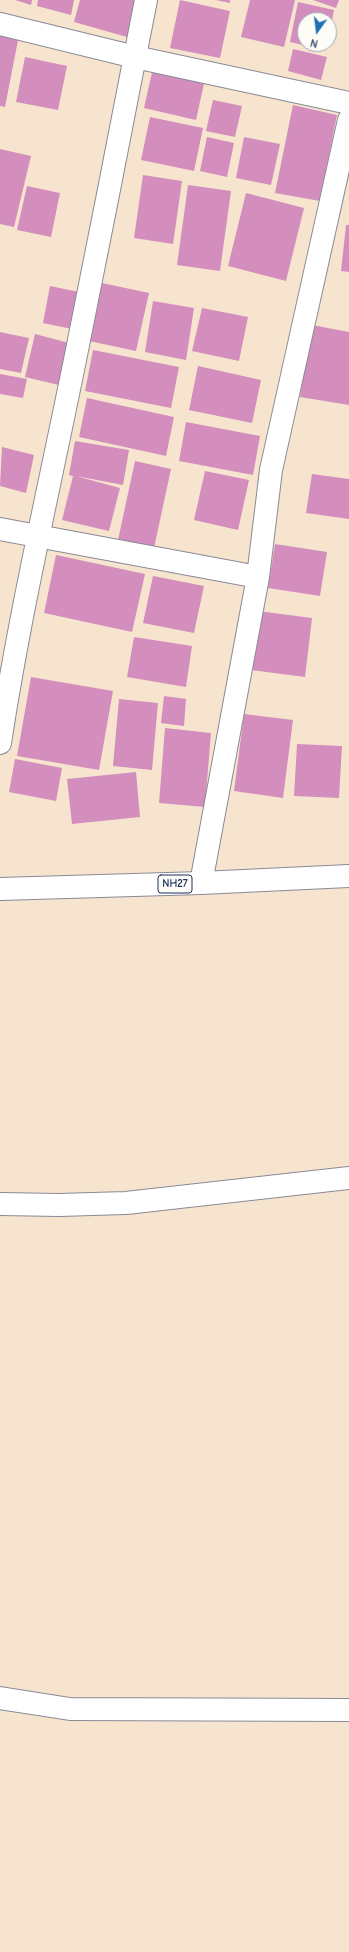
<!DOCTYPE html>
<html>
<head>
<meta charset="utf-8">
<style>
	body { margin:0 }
	#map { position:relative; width:349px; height:1952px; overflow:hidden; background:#f7e4ce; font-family:"Comic Neue",sans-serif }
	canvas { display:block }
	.north { position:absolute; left:297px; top:12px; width:40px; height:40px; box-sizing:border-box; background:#fdfcf7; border:1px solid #a3aaba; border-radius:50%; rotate:194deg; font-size:11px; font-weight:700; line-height:16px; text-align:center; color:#1b2f5e }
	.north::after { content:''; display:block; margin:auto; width:14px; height:18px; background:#1f6fb2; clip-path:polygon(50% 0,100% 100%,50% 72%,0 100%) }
</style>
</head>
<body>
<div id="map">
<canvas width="349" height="1952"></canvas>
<div class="north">N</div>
</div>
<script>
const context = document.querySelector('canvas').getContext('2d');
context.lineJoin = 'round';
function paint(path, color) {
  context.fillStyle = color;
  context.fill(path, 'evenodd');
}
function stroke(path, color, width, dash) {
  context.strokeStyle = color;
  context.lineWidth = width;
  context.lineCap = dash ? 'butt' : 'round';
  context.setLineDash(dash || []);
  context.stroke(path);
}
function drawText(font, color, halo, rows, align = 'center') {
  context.font = font + ' "Comic Neue",sans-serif';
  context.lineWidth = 4;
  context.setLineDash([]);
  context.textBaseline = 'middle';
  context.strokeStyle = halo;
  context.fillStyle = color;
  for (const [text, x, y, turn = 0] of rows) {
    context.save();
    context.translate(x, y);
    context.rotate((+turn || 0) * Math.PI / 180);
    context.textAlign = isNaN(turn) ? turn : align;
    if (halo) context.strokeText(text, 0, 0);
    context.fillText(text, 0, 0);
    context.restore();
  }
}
const building = new Path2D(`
	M 15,0 L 32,0 L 31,5 Z
	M 38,0 L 74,0 L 71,15 L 37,6 Z
	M 80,0 L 137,0 L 127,37 L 74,22 Z
	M 180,0 L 230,11 L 220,58 L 170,48 Z
	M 216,0 L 230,0 L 230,3 Z
	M 250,0 L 295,0 L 284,47 L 241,37 Z
	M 313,0 L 339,0 L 336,8 Z
	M 298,2 L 334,10 L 330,30 L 329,20 L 305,20 L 305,44 L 327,44 L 325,50 L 290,42 Z
	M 0,32 L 19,35 L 5,107 L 0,106 Z
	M 293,49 L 327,57 L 321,80 L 288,71 Z
	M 25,57 L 67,66 L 58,110 L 16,102 Z
	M 153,68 L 205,79 L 196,120 L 144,108 Z
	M 213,100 L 242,106 L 235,137 L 206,131 Z
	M 293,105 L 337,115 L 320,201 L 275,193 Z
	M 150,117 L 203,128 L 194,171 L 141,160 Z
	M 207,137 L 234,143 L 227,177 L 200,171 Z
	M 244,137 L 280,144 L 271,185 L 236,178 Z
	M 0,149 L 31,156 L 14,227 L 0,224 Z
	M 143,175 L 182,181 L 173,244 L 134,238 Z
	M 188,185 L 231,191 L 220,271 L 177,265 Z
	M 27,186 L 60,193 L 51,237 L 17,230 Z
	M 246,193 L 304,208 L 286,281 L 228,266 Z
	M 346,225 L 349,225 L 349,272 L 341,271 Z
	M 102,283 L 149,293 L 136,351 L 89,341 Z
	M 50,286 L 79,292 L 72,329 L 43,323 Z
	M 153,301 L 194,308 L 186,360 L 145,352 Z
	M 202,308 L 248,317 L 239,361 L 192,351 Z
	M 312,325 L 349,332 L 349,405 L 300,397 Z
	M 0,332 L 29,338 L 21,373 L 0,369 Z
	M 35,334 L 73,344 L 63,386 L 25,377 Z
	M 93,350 L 179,367 L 171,408 L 85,391 Z
	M 198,366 L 261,380 L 252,423 L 189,410 Z
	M 0,374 L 27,379 L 23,398 L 0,394 Z
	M 87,398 L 174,417 L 166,456 L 79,437 Z
	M 186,422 L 260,436 L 253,475 L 179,461 Z
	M 75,441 L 129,450 L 123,485 L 76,476 L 120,488 L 109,531 L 62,520 L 73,476 L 69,475 Z
	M 2,447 L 34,455 L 26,493 L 0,486 Z
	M 135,461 L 171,469 L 154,548 L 118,540 Z
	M 205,471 L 249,480 L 238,530 L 194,520 Z
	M 312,474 L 349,479 L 349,519 L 306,513 Z
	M 275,544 L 327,552 L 320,596 L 268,588 Z
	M 56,555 L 145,574 L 132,632 L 44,613 Z
	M 153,576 L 204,586 L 194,633 L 143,623 Z
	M 258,611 L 312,618 L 305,677 L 251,670 Z
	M 134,637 L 192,646 L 186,687 L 127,677 Z
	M 31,677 L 113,691 L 99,770 L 17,756 Z
	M 164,696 L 186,699 L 184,726 L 161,723 Z
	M 119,699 L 158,703 L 152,770 L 113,766 Z
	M 244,714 L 293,720 L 283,798 L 234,791 Z
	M 165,728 L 211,733 L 205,807 L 159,803 Z
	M 297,744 L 342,746 L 339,798 L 294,796 Z
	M 15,759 L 62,768 L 56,801 L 9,792 Z
	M 136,772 L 140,817 L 72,824 L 67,779 Z`);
const minor = new Path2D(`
	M 0,24 L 135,57 L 349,103
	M 0,529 L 258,577
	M 0,743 C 20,612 50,484 76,355 C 100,237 123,118 146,0
	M 201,883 L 258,577 L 271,470 L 349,120
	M 0,1204 L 59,1205 L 126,1203 L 349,1178
	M 0,1698 L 70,1709 L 349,1710`);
const highway = new Path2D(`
	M 0,889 L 201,883 L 349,876`);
const shields = [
	[175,884,34]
];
const shieldNames = [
	["NH27",175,884]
];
paint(building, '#d38ebd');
stroke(minor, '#898a96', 24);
stroke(highway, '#898a96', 24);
stroke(minor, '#fff', 22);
stroke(highway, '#fff', 22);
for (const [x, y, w] of shields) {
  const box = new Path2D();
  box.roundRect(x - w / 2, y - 9, w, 18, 3);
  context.fillStyle = '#fdfcf7';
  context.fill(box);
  stroke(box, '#1b2f5e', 1);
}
drawText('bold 11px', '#1b2f5e', null, shieldNames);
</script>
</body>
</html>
